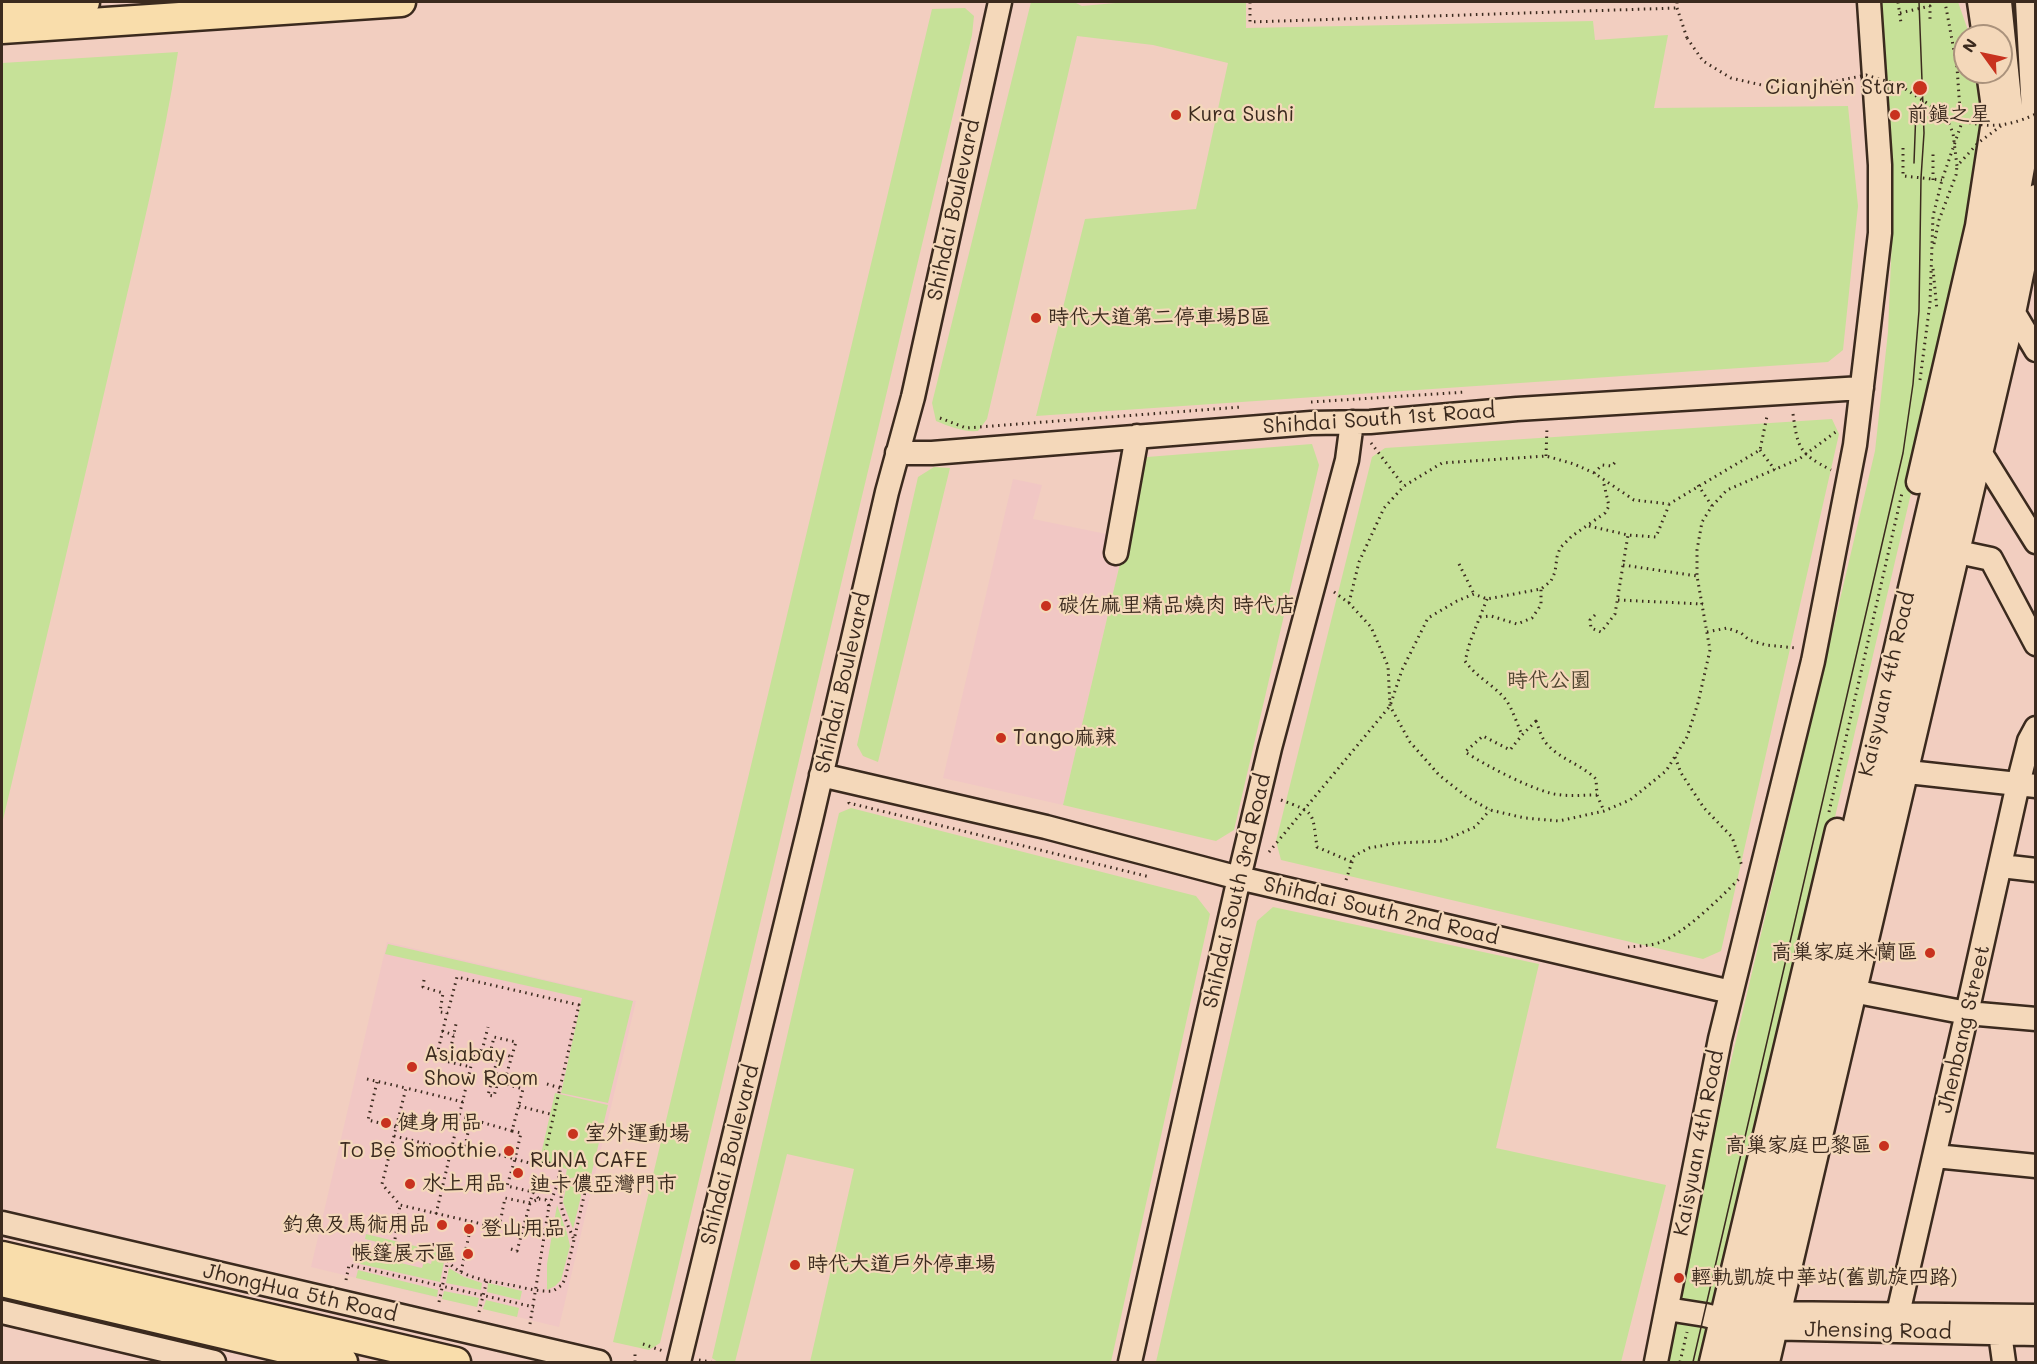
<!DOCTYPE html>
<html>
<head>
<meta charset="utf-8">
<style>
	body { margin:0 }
	#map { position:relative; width:2037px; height:1364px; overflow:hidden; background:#f2cec0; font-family:Mali,sans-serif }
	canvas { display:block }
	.frame { position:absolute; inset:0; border:3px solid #3b2a1e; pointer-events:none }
	.north { position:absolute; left:1953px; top:24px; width:60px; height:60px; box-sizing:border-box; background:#f4d8ba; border:2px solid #aa927c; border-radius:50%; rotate:303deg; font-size:16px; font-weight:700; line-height:24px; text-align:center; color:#3b2a1e }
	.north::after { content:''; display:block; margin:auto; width:21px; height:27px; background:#c8321e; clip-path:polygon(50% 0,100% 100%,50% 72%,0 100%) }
</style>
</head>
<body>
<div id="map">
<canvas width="2037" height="1364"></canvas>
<div class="frame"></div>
<div class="north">N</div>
</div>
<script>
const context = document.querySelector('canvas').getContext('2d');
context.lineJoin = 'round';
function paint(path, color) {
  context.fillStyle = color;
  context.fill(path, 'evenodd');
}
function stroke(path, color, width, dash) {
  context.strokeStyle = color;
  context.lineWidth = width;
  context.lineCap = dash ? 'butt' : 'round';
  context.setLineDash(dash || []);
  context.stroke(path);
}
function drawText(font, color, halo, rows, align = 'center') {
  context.font = font + ' Mali,"LXGW WenKai TC",sans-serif';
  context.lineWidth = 4.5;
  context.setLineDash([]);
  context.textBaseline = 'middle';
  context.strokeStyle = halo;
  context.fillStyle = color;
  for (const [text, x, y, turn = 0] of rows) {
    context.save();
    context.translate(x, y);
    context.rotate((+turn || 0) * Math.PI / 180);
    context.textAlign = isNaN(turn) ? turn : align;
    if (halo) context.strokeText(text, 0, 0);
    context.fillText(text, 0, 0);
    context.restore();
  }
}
const built = new Path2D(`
	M 1013,479 L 1042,485 L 1033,519 L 1126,538 L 1063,805 L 943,778 Z
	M 387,942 L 636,1001 L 559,1327 L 311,1267 Z`);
const green = new Path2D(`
	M 1031,2 L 1074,2 L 1082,6 L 1127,2 L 1246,2 L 1246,28 L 1593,21 L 1595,40 L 1668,35 L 1654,108 L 1848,106 L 1858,206 L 1843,350 L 1828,362 L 1036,416 L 1085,219 L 1196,209 L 1228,63 L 1153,45 L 1077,36 L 987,419 L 978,431 C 962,432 951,427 936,421 L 932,403 Z
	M 1880,2 L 1958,2 L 1970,36 L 1965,36 L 1965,72 L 1980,72 L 1986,117 L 1970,223 L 1920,455 L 1707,1362 L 1660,1362 L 1875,451 L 1888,332 L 1893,213 Z
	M 965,8 L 974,16 L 972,35 L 660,1343 L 649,1350 L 613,1342 L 932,9 Z
	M 178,52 C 163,150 138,246 116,342 C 79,503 40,663 2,824 L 2,63 Z
	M 1832,419 L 1839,434 L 1721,951 L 1703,959 L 1281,860 L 1276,841 L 1372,457 L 1385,448 Z
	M 1312,444 L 1319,465 L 1234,830 L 1216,841 L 1063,805 L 1126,538 L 1147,457 Z
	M 934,467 L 950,468 L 878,762 L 863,756 L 857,745 L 918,477 Z
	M 851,808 L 1196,896 L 1210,914 L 1111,1362 L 810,1362 L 854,1169 L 787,1154 L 735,1362 L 718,1362 L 712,1358 L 839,813 Z
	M 1273,907 L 1539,964 L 1496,1148 L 1666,1185 L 1621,1362 L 1156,1362 L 1257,921 Z
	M 388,944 L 633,1001 L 608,1103 L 561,1093 L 582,998 L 385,954 Z
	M 555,1093 L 608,1105 L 588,1188 L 583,1180 L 578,1177 L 571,1178 L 564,1184 L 567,1169 L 539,1163 Z
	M 575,1184 L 579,1186 L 581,1196 L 573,1229 L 563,1202 L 566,1188 Z
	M 557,1205 L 567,1233 L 570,1246 L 561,1280 L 555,1286 L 547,1290 L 547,1264 Z
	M 366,1234 L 423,1248 L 422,1253 L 365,1239 Z
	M 435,1247 L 438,1248 L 440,1256 L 444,1262 L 440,1282 L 360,1264 L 362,1254 L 422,1268 L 424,1262 L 431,1264 Z
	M 449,1268 L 464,1277 L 482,1283 L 481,1290 L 446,1283 Z
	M 358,1270 L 438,1290 L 437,1297 L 356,1278 Z
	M 488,1283 L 522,1291 L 520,1300 L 487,1292 Z
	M 444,1291 L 479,1298 L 477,1307 L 442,1299 Z
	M 486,1300 L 519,1308 L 517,1317 L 483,1309 Z`);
const path = new Path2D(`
	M 1250,2 L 1250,22 L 1677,8
	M 1677,2 L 1677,8 L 1687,38
	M 1898,2 L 1901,23
	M 1900,13 L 1930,6 L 1930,21
	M 1903,148 L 1903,176 L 1942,180
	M 1933,180 L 1933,150
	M 1934,244 L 1939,220 L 1956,175 L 1957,166
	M 1933,269 L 1937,310
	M 1920,380 L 1930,303 L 1933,216 L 1942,180 L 1961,125 L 1957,67 L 1945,2
	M 1311,402 L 1466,392
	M 1793,414 C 1798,449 1799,453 1831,470
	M 940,418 L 966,428 L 1241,407
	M 1371,443 L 1404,486
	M 1760,450 L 1775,470
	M 1546,456 L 1547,427
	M 1594,473 L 1602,465 L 1612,466 L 1617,460
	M 1698,485 L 1712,506
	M 1589,526 L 1628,535 L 1656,537 L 1669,505
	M 1459,564 L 1474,594
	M 1623,565 L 1697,576
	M 1334,592 L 1349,603 L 1371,627 L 1388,666 L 1390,706 L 1410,742 L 1439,775 L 1467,797 L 1490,810 L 1525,818 L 1559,821 L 1604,811 L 1630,800 L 1666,771 L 1687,737 L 1698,703 L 1710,650 L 1697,576 L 1697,550 L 1702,522 L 1712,506 L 1727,490 L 1799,459 L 1837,431
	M 1487,599 L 1470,642 L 1465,661 C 1476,677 1494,685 1506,700 C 1513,710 1517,724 1522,735
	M 1618,600 L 1703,604
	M 1349,603 L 1359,562 L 1384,508 L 1404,486 L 1442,463 L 1546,456 L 1574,464 L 1594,473 L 1634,500 L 1669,504 L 1760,450 L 1767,416
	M 1595,615 L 1590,620 L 1591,628 L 1601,632 L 1615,614 L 1628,535
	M 1480,617 L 1491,616 L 1517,624 L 1532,618 L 1541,605 L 1541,589
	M 1707,632 L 1727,628 L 1741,633 L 1749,640 L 1766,645 L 1796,648
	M 1536,721 C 1539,728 1541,737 1546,743 C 1559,759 1581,764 1596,779 L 1597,795 C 1581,795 1565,797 1550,793 C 1525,786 1487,766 1465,752 L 1483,736 L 1510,750 L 1522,735 Z
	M 1675,757 L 1681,773 L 1704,808 L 1732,837 L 1742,866
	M 1597,795 L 1604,811
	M 1281,800 C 1316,813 1312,811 1317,847 L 1352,862
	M 849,802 L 849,803 L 1150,877
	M 1829,812 L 1902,493
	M 1269,852 L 1390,706 L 1402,670 L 1428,618 L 1457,601 L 1474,594 L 1487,599 L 1541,589 L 1551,581 L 1555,572 L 1557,557 L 1560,548 L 1572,536 L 1605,513 L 1609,506 L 1603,480
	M 1346,880 L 1354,856 L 1369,848 L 1397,843 L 1443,841 L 1475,827 L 1490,810
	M 1628,947 C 1638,946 1651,946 1661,942 C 1686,932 1720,898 1739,879
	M 424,980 L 423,987 L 443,993 L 440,1012 L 447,1013 L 436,1059 L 471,1067
	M 449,1008 L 457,977 L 579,1005 L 543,1162 L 561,1165 L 558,1183 L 549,1206
	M 442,1031 L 454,1035
	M 482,1051 L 488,1027
	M 490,1054 L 494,1037 L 516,1042 L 506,1076 L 493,1073
	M 498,1056 L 501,1053 L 512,1057
	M 448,1061 L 456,1024
	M 367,1079 L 406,1088
	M 492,1080 L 488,1095 L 494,1096 L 498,1082
	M 377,1082 L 368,1120 L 396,1127
	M 547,1084 L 560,1088
	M 463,1102 L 406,1088 L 382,1184 L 400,1205 L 499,1228 L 505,1198 L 529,1203 L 539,1199 L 533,1192 L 507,1186 L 515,1159 L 465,1146 L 471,1119
	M 519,1106 L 554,1115
	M 512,1131 L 521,1133 L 515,1159 L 537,1165 L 543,1162
	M 394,1136 L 452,1150
	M 436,1214 L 475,1049 L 498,1056 L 492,1080 L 523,1089 L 512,1131 L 460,1116
	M 395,1239 L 400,1205
	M 446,1243 C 437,1276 490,1281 511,1285 C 525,1288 539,1292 553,1291 L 562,1285 L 565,1279 L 585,1192 C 583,1185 580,1182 573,1180 C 549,1194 567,1221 574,1240
	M 427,1246 L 430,1244 L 445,1247
	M 511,1249 L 517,1251 L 533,1192
	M 461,1272 L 472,1221
	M 346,1280 L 349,1265 L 534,1307
	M 439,1302 L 448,1260
	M 479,1312 L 487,1280
	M 530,1324 L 549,1206 L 546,1200 L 539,1199
	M 643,1344 L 663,1351
	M 699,1360 L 711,1362
	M 635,1362 L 635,1352
	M 1680,1362 L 1687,1332`);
const minor = new Path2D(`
	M 1979,2 L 1984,36
	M 2014,313 L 2036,350
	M 1975,447 L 1980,452 L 2036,542
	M 897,453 L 932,453 L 1311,423 L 1370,422 L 1517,409 L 1862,388
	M 1918,482 L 1977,226 L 1994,115 L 1988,72
	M 1958,552 L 1991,559 L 2036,644
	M 1116,553 L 1137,436
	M 1908,772 L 2036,786
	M 821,775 L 1046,827 L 1239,878 L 1731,992
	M 2001,866 L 2036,870
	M 1842,989 L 1967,1013 L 2036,1019
	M 1935,1156 L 2036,1166
	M 2,1223 L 599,1362
	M 1667,1309 L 1705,1315 L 1757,1328 L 2036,1334
	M 2,1312 L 214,1362
	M 1767,1313 L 2036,1316
	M 1998,1319 L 2004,1362
	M 1894,1331 L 1967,1013 L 2018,784 L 2029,741 L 2036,728
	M 679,1362 L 811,820 L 887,492 L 913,397 L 1000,2
	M 1130,1362 L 1239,878 L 1270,748 L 1347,460 L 1352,422
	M 1656,1362 L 1720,1039 L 1813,661 L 1855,445 L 1880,233 L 1880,165 L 1869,2
	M 1711,1362 L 1837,830
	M 1729,1362 L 1975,310 L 2012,119 L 2000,2
	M 1749,1362 L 1997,312 L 2033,112 L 2027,2
	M 1768,1362 L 2014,313 L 2032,225 L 2036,196`);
const major = new Path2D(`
	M 2,8 L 85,2
	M 2,29 L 401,2
	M 2,1256 L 456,1362
	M 2,1282 L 343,1362`);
const tram = new Path2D(`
	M 1914,163 L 1916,109
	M 1693,1362 L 1903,453 L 1913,384 L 1919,311 L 1921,178 L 1924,133 L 1919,2`);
const pathBridge = new Path2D(`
	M 1687,38 L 1703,61 L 1731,78 L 1770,87 L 1802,88 L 1866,75 L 1893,83 L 1904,88 L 1945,115
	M 2001,126 L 1978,143 L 1957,166 L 1953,133 L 1945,115 C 1981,128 2001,130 2036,114`);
const markers = [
	[1920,88,8,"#c8321e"],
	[1176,115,6,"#c8321e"],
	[1895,115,6,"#c8321e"],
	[1036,318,6,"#c8321e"],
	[1046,606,6,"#c8321e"],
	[1001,738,6,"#c8321e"],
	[1930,953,6,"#c8321e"],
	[412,1067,6,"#c8321e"],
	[386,1123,6,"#c8321e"],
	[573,1134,6,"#c8321e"],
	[1884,1146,6,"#c8321e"],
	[509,1151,6,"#c8321e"],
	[518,1173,6,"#c8321e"],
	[410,1184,6,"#c8321e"],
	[442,1225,6,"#c8321e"],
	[469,1229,6,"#c8321e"],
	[468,1254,6,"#c8321e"],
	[795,1265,6,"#c8321e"],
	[1679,1278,6,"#c8321e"]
];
const poiNames = [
	["Cianjhen Star",1906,88,"right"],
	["Kura Sushi",1188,115],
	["前鎮之星",1907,115],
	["時代大道第二停車場B區",1048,318],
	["碳佐麻里精品燒肉 時代店",1058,606],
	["Tango麻辣",1013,738],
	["高巢家庭米蘭區",1918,953,"right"],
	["Asiabay",424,1055],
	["Show Room",424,1079],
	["健身用品",398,1123],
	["室外運動場",585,1134],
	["高巢家庭巴黎區",1872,1146,"right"],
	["To Be Smoothie",497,1151,"right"],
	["RUNA CAFE",530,1161],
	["迪卡儂亞灣門市",530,1185],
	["水上用品",422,1184],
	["釣魚及馬術用品",430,1225,"right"],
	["登山用品",481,1229],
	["帳篷展示區",456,1254,"right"],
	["時代大道戶外停車場",807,1265],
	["輕軌凱旋中華站(舊凱旋四路)",1691,1278]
];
const streetNames = [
	["Shihdai Boulevard",954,210,-78],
	["Shihdai South 1st Road",1379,419,-4],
	["Shihdai Boulevard",843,683,-77],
	["Kaisyuan 4th Road",1887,684,-77],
	["Shihdai South 3rd Road",1237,891,-77],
	["Shihdai South 2nd Road",1381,911,13],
	["Jhenbang Street",1964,1029,-77],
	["Kaisyuan 4th Road",1699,1143,-79],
	["Shihdai Boulevard",730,1155,-76],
	["JhongHua 5th Road",300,1293,13],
	["Jhensing Road",1878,1331,1]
];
const parkNames = [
	["時代公園",1549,681]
];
paint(built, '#f1c7c4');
paint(green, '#c6e198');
stroke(minor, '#3b2a1e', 27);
stroke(major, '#3b2a1e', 33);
stroke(path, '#3b2a1e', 3, [1.5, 4.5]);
stroke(minor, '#f4d8ba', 22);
stroke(major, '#f9ddab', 28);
stroke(tram, '#3b2a1e', 1.5);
stroke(pathBridge, '#3b2a1e', 3, [1.5, 4.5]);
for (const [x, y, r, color] of markers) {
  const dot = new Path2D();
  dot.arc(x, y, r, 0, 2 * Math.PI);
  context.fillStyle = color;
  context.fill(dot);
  stroke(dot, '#f4d8ba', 2);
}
drawText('21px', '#3b2a1e', '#f4d8ba', poiNames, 'left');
drawText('21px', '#3b2a1e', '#f4d8ba', streetNames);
drawText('21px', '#504530', '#f4d8ba', parkNames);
</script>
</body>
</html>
